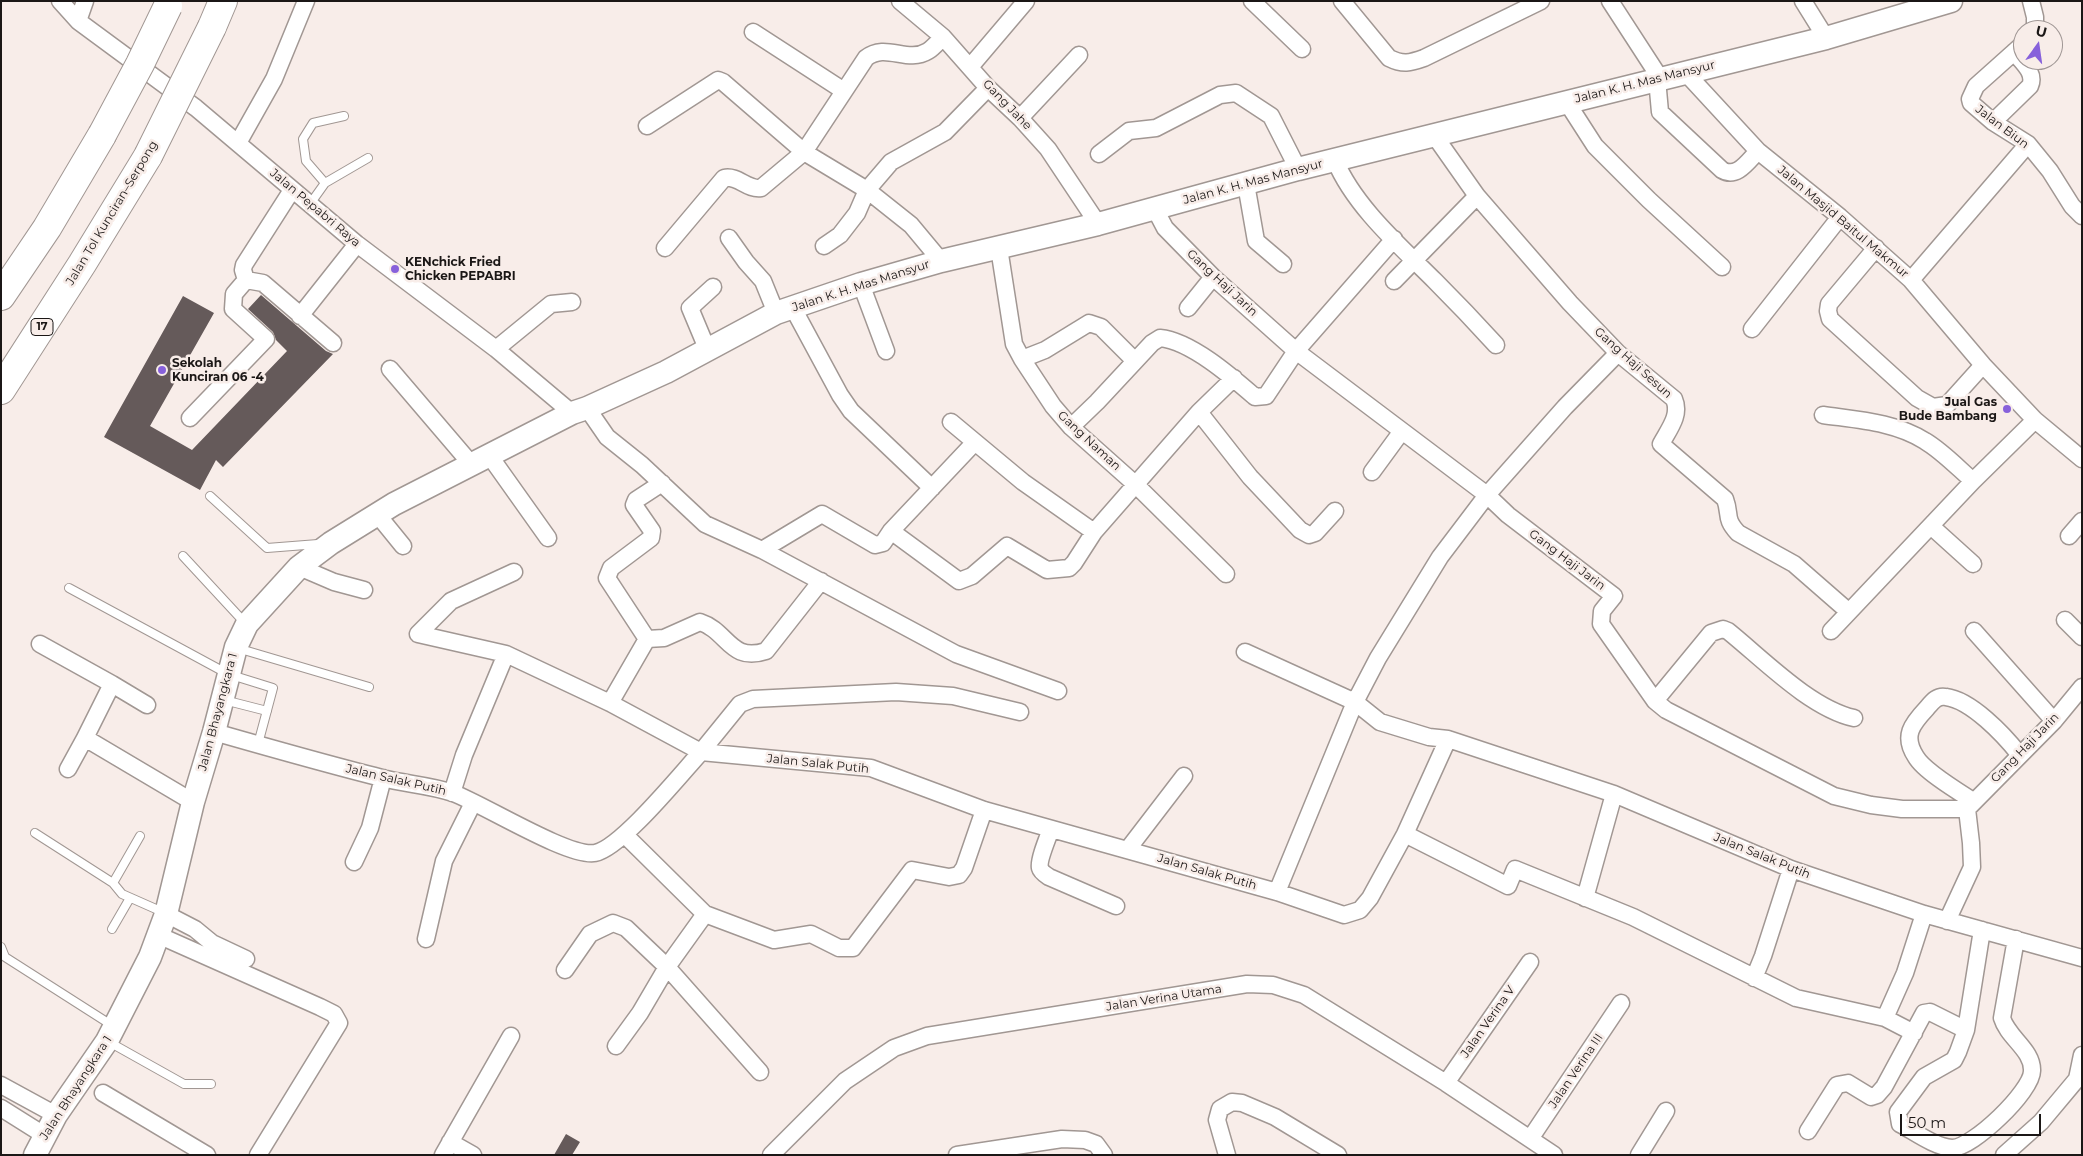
<!DOCTYPE html>
<html>
<head>
<meta charset="utf-8">
<style>
	body { margin:0 }
	#map { position:relative; width:2083px; height:1156px; overflow:hidden; background:#f8ede9; font-family:Montserrat,sans-serif }
	canvas { display:block }
	.frame { position:absolute; inset:0; border:2px solid #1b1716; pointer-events:none }
	.north { position:absolute; left:2013px; top:20px; width:50px; height:50px; box-sizing:border-box; background:#f8ede9; border:1px solid #a09795; border-radius:50%; rotate:14deg; font-size:14px; font-weight:700; line-height:20px; text-align:center; color:#1b1716 }
	.north::after { content:''; display:block; margin:auto; width:18px; height:22px; background:#8761db; clip-path:polygon(50% 0,100% 100%,50% 72%,0 100%) }
	.scale { position:absolute; left:1900px; top:1114px; width:141px; height:22px; box-sizing:border-box; border:2px solid #1b1716; border-top:0; padding-left:6px; font-size:15px; line-height:18px; white-space:nowrap; color:#1b1716; -webkit-text-stroke:4px #f8ede9; paint-order:stroke }
</style>
</head>
<body>
<div id="map">
<canvas width="2083" height="1156"></canvas>
<div class="frame"></div>
<div class="north">U</div>
<div class="scale">50 m</div>
</div>
<script>
const context = document.querySelector('canvas').getContext('2d');
context.lineJoin = 'round';
function paint(path, color) {
  context.fillStyle = color;
  context.fill(path, 'evenodd');
}
function stroke(path, color, width, dash) {
  context.strokeStyle = color;
  context.lineWidth = width;
  context.lineCap = dash ? 'butt' : 'round';
  context.setLineDash(dash || []);
  context.stroke(path);
}
function drawText(font, color, halo, rows, align = 'center') {
  context.font = font + ' Montserrat,sans-serif';
  context.lineWidth = 5;
  context.setLineDash([]);
  context.textBaseline = 'middle';
  context.strokeStyle = halo;
  context.fillStyle = color;
  for (const [text, x, y, turn = 0] of rows) {
    context.save();
    context.translate(x, y);
    context.rotate((+turn || 0) * Math.PI / 180);
    context.textAlign = isNaN(turn) ? turn : align;
    if (halo) context.strokeText(text, 0, 0);
    context.fillText(text, 0, 0);
    context.restore();
  }
}
const building = new Path2D(`
	M 261,295 L 326,351 L 333,354 L 223,467 L 216,460 L 200,490 L 104,437 L 183,296 L 214,313 L 150,426 L 192,450 L 287,351 L 276,340 L 273,332 L 248,309 Z
	M 566,1134 L 580,1142 L 572,1155 L 554,1155 Z`);
const lane = new Path2D(`
	M 325,183 L 368,158
	M 310,204 L 325,183 L 306,161 L 303,139 L 313,123 L 344,116
	M 210,496 L 267,548 L 318,544
	M 183,556 L 245,623
	M 69,588 L 228,674 L 273,688 L 258,744
	M 237,648 L 369,687
	M 224,700 L 267,711
	M 35,833 L 113,883 L 122,894 L 165,913
	M 113,883 L 140,836
	M 112,929 L 130,898
	M 1,947 L 5,957 L 113,1026
	M 109,1042 L 184,1084 L 211,1084`);
const street = new Path2D(`
	M 60,1 L 78,21 L 196,108 L 357,244 L 496,349 L 572,413
	M 900,1 L 943,37 L 988,88 L 1020,118 L 1048,149 L 1098,224
	M 1252,1 L 1302,49
	M 1342,1 L 1389,58 C 1403,65 1410,63 1424,58 L 1541,1
	M 1610,1 L 1660,78
	M 1803,1 L 1826,38
	M 2031,1 L 2035,17 L 2035,30
	M 78,21 L 85,1
	M 753,32 L 844,91
	M 2023,44 L 1976,86 L 1970,99 L 1971,103 L 1993,122 L 2028,144 L 2050,171 L 2072,206 L 2082,216
	M 970,67 L 1026,1
	M 1685,72 L 1758,151 L 1840,217 L 1911,280 L 1983,365 L 2035,420 L 2082,459
	M 1657,79 L 1660,112 L 1722,170 C 1737,179 1748,161 1758,151
	M 1566,101 L 1595,146 L 1649,200 L 1722,267
	M 1020,118 L 1079,55
	M 1993,122 L 2030,86 C 2036,73 2022,62 2014,52
	M 647,126 L 718,80 L 723,82 L 804,152 L 867,190 L 911,225 L 941,261
	M 1434,135 L 1477,196 L 1570,303 L 1618,353 L 1674,399 C 1681,415 1669,429 1661,444 L 1725,499 C 1731,515 1724,518 1738,533 L 1794,564 L 1849,612
	M 238,143 L 274,79 L 306,1
	M 1099,154 L 1129,131 L 1156,128 L 1220,95 L 1236,93 L 1271,116 L 1298,169
	M 1335,160 C 1354,206 1400,246 1435,281 C 1456,302 1476,323 1496,345
	M 1246,184 L 1256,241 L 1283,264
	M 1155,209 L 1165,228 L 1213,277 L 1296,351 L 1487,495 L 1508,515 L 1614,596 L 1602,611 L 1601,624 L 1655,701 L 1666,710 L 1834,796 L 1871,805 L 1902,809 L 1967,809
	M 729,238 L 746,262 L 763,281 L 776,313
	M 824,246 L 840,235 L 857,213 L 867,190 L 891,162 L 945,132 L 988,88
	M 665,248 L 724,178 C 738,175 747,190 761,188 L 804,152 L 866,58 C 886,42 907,64 928,51 C 933,48 938,42 943,37
	M 999,248 L 1014,344 L 1022,359 L 1053,406 L 1071,427 L 1135,484 L 1226,574
	M 1876,248 L 1829,304 L 1828,311 L 1830,319 L 1917,398 L 1933,407 L 1947,405 L 1983,365
	M 246,280 L 243,270 L 244,265 L 292,190
	M 1911,280 L 2028,144
	M 1394,281 L 1477,196
	M 861,284 L 886,351
	M 793,308 L 840,395 L 851,411 L 932,488
	M 1188,308 L 1213,277
	M 300,316 L 357,244
	M 1752,329 L 1840,217
	M 496,349 L 551,304 L 572,302
	M 708,351 L 690,308 L 713,287
	M 1022,359 L 1045,350 L 1089,323 L 1101,327 L 1135,361
	M 390,369 L 472,465
	M 1234,378 L 1199,412 L 1250,477 L 1300,530 L 1309,535 L 1315,533 L 1335,511
	M 587,408 L 607,437 L 642,465 L 705,524 L 762,550 L 956,654 L 1058,691
	M 1823,415 C 1858,420 1895,422 1925,441 C 1942,451 1958,468 1973,481
	M 190,418 L 266,339 L 233,309 L 234,294 L 246,280 L 263,283 L 333,343
	M 951,422 L 1023,482 L 1094,532
	M 1071,427 L 1097,402 L 1152,343 L 1160,338 C 1191,341 1232,377 1255,397 L 1266,396 L 1296,351 L 1394,239
	M 489,455 L 548,538
	M 1372,472 L 1402,431
	M 377,514 L 403,546
	M 1932,527 L 1973,564
	M 891,531 L 959,581 L 972,576 L 1007,546 L 1047,570 L 1069,568 L 1074,563 L 1094,532 L 1199,412
	M 2069,536 L 2082,521
	M 762,550 L 822,514 L 875,545 L 883,543 L 891,531 L 975,442
	M 299,567 L 334,582 L 364,590
	M 2065,620 L 2082,637
	M 1831,631 L 1973,481 L 2035,420
	M 1974,631 L 2054,721
	M 647,639 L 607,578 L 611,568 L 651,538 L 652,531 L 634,505 L 636,500 L 662,483
	M 40,644 L 112,684 L 85,738 L 193,802
	M 1245,652 L 1355,702 L 1380,722 L 1429,737 L 1448,739 L 1614,794 L 1791,869 L 1924,914 L 2082,958
	M 506,654 L 418,634 L 451,601 L 514,572
	M 112,684 L 147,705
	M 1655,701 L 1711,633 L 1723,629 L 1728,631 C 1764,660 1810,708 1854,718
	M 610,703 L 647,639 L 664,638 L 700,622 C 728,631 730,663 766,651 L 821,581
	M 214,732 C 270,748 326,764 382,778 C 405,784 430,785 453,793 C 483,804 569,858 595,853 C 621,848 680,775 701,752 L 871,768 L 984,810 L 1277,892 L 1344,915 L 1360,910 L 1370,898 L 1405,834 L 1448,739
	M 68,769 L 85,738
	M 452,793 L 464,755 L 506,654 L 610,703 L 701,752 L 740,704 L 753,699 L 896,692 L 953,696 L 1020,712
	M 1973,801 C 1959,792 1924,771 1916,757 C 1902,736 1912,724 1927,708 C 1932,702 1937,695 1946,697 C 1971,700 2004,735 2019,754
	M 1051,829 C 1048,837 1038,861 1040,868 C 1041,872 1046,875 1049,877 L 1116,906
	M 1405,834 L 1508,886 L 1515,869 L 1633,917 L 1796,998 L 1885,1018 L 1914,1033
	M 625,835 L 705,914 L 774,940 L 811,934 L 839,948 L 853,948 L 912,870 L 949,877 L 959,875 L 964,868 L 984,810
	M 1128,849 L 1184,776
	M 354,862 L 370,828 L 383,778
	M 1277,892 L 1355,702 L 1378,658 L 1440,557 L 1487,495 L 1565,407 L 1618,353
	M 1585,898 L 1614,794
	M 166,914 L 195,929 L 212,943 L 246,959
	M 1947,921 L 1972,867 L 1971,843 L 1967,809 L 2054,721 L 2082,687
	M 1982,930 L 1966,1030 L 1958,1052 L 1954,1060 L 1924,1077 L 1898,1112 L 1900,1124 C 1915,1132 1935,1147 1952,1148 C 1973,1148 2032,1091 2032,1071 C 2033,1050 2008,1038 2002,1018 L 2016,939
	M 158,935 L 320,1007 L 334,1014 L 339,1023 L 258,1155
	M 426,939 L 444,861 L 473,803
	M 565,970 L 590,934 L 613,923 L 626,928 L 667,967 L 760,1072
	M 1754,978 L 1763,956 L 1791,869
	M 1885,1018 L 1905,973 L 1924,914
	M 616,1046 L 640,1013 L 667,967 L 705,914
	M 1446,1083 L 1530,962
	M 1,1085 L 56,1115
	M 103,1093 L 207,1155
	M 1,1108 L 44,1135
	M 1808,1131 L 1837,1085 L 1848,1083 L 1871,1097 L 1877,1095 L 1884,1087 L 1924,1013 L 1930,1012 L 1966,1030
	M 1530,1139 L 1621,1003
	M 450,1142 L 473,1155
	M 443,1155 L 511,1036
	M 771,1155 L 845,1081 L 894,1048 L 927,1036 L 1247,984 L 1273,985 L 1304,995 L 1446,1083 L 1554,1155
	M 957,1155 L 1062,1139 L 1085,1140 L 1096,1144 L 1104,1155
	M 1227,1155 L 1217,1120 L 1220,1109 L 1232,1102 L 1242,1103 L 1275,1117 L 1338,1155
	M 1639,1155 L 1666,1111
	M 2004,1155 L 2041,1122 L 2077,1079 L 2082,1055`);
const secondary = new Path2D(`
	M 35,1155 L 56,1115 L 107,1041 L 150,957 L 166,914 L 193,802 L 214,732 L 236,647 L 247,624 L 299,567 L 331,543 L 394,504 L 572,413 L 587,408 L 666,372 L 776,313 L 861,284 L 941,261 L 1098,224 L 1298,169 L 1826,38 L 1951,1`);
const highway = new Path2D(`
	M 212,27 L 223,1
	M 1,296 L 47,228 L 102,135
	M 1,390 L 82,264 L 148,156`);
const highwayBridge = new Path2D(`
	M 102,135 L 140,64 L 168,6
	M 148,156 L 212,27`);
const markers = [
	[395,269,5,"#8761db"],
	[162,370,5,"#8761db"],
	[2007,409,5,"#8761db"]
];
const shields = [
	[42,327,22]
];
const shieldNames = [
	["17",42,327]
];
const streetNames = [
	["Jalan K. H. Mas Mansyur",1645,82,-14],
	["Gang Jahe",1007,105,46],
	["Jalan Biun",2002,127,37],
	["Jalan K. H. Mas Mansyur",1253,182,-15],
	["Jalan Pepabri Raya",315,208,40],
	["Jalan Tol Kunciran–Serpong",112,213,-59],
	["Jalan Masjid Baitul Makmur",1843,222,40],
	["Gang Haji Jarin",1222,283,43],
	["Jalan K. H. Mas Mansyur",861,286,-18],
	["Gang Haji Sesun",1633,363,42],
	["Gang Naman",1089,441,43],
	["Gang Haji Jarin",1567,560,37],
	["Jalan Bhayangkara 1",218,712,-75],
	["Gang Haji Jarin",2025,748,-46],
	["Jalan Salak Putih",818,764,6],
	["Jalan Salak Putih",396,780,13],
	["Jalan Salak Putih",1762,856,22],
	["Jalan Salak Putih",1207,872,16],
	["Jalan Verina Utama",1164,998,-9],
	["Jalan Verina V",1488,1022,-55],
	["Jalan Verina III",1576,1071,-56],
	["Jalan Bhayangkara 1",76,1088,-57]
];
const poiNames = [
	["KENchick Fried",405,262],
	["Chicken PEPABRI",405,276],
	["Sekolah",172,363],
	["Kunciran 06 -4",172,377],
	["Jual Gas",1997,402,"right"],
	["Bude Bambang",1997,416,"right"]
];
paint(building, '#655a5a');
stroke(lane, '#a19793', 10);
stroke(street, '#a19793', 19);
stroke(secondary, '#a19793', 25);
stroke(highway, '#a19793', 30);
stroke(lane, '#fff', 8);
stroke(street, '#fff', 16);
stroke(secondary, '#fff', 22);
stroke(highway, '#fff', 28);
stroke(highwayBridge, '#a19793', 30, []);
stroke(highwayBridge, '#fff', 28);
for (const [x, y, r, color] of markers) {
  const dot = new Path2D();
  dot.arc(x, y, r, 0, 2 * Math.PI);
  context.fillStyle = color;
  context.fill(dot);
  stroke(dot, '#f8ede9', 2);
}
for (const [x, y, w] of shields) {
  const box = new Path2D();
  box.roundRect(x - w / 2, y - 8.5, w, 17, 4);
  context.fillStyle = '#f8ede9';
  context.fill(box);
  stroke(box, '#1b1716', 1);
}
drawText('bold 11px', '#1b1716', null, shieldNames);
drawText('12px', '#1b1716', '#f8ede9', streetNames);
drawText('bold 12px', '#1b1716', '#f8ede9', poiNames, 'left');
</script>
</body>
</html>
